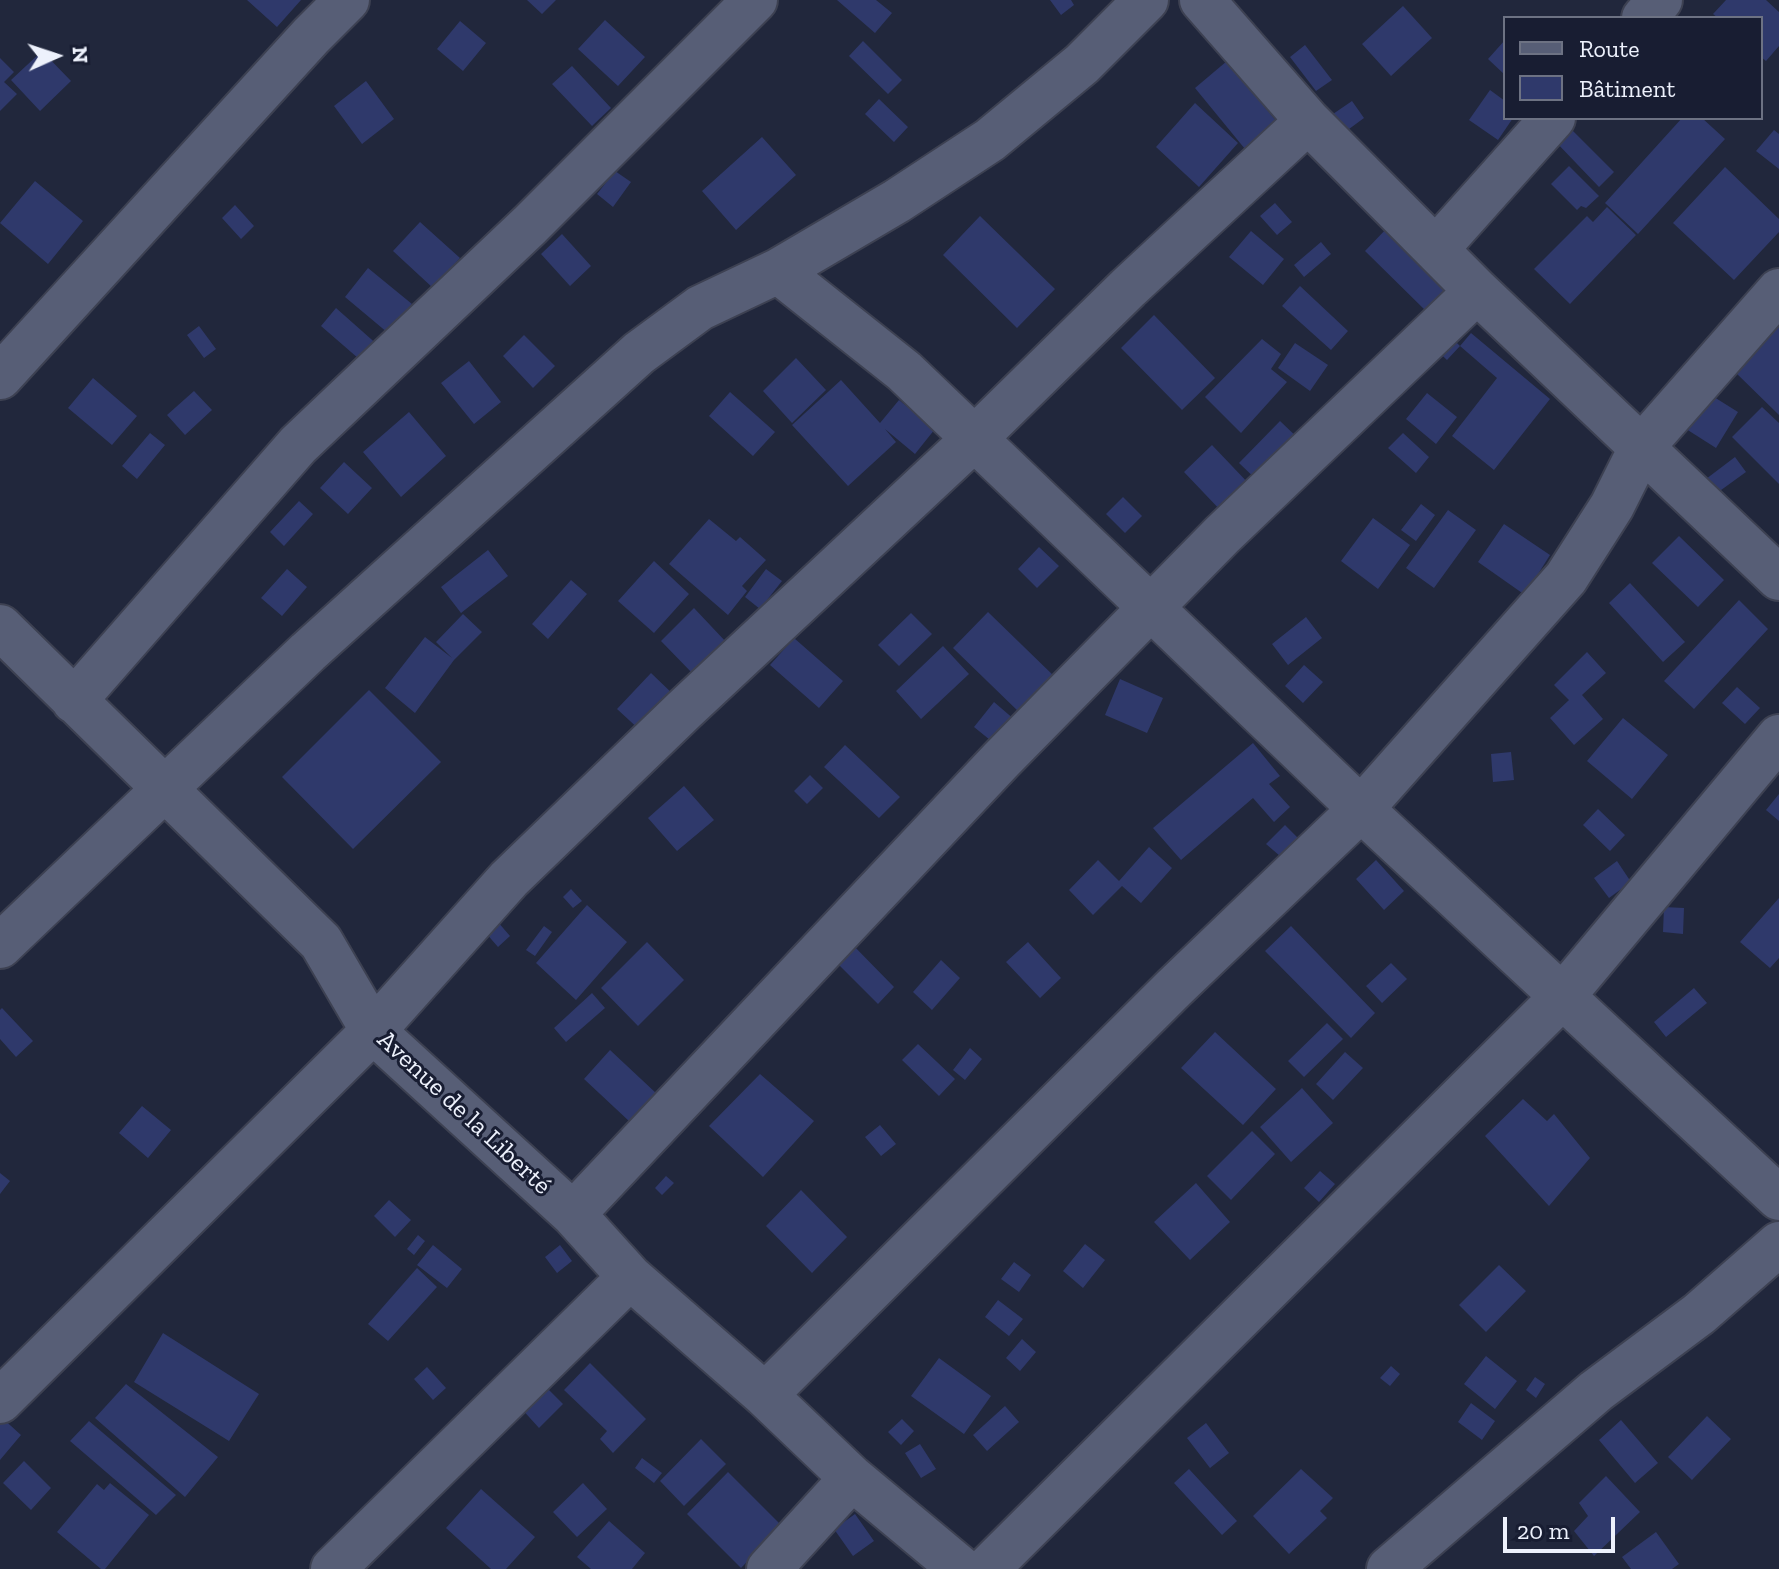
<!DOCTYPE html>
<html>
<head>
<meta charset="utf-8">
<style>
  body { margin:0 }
  #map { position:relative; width:1779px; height:1569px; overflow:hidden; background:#21273c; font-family:"Zilla Slab",serif }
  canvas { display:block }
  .legend { position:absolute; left:1503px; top:16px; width:260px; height:104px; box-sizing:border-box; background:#181d32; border:2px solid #6d7283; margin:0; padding:10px 14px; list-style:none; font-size:24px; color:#edf1fc }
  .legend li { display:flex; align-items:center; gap:16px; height:40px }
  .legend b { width:40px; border:2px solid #6d7283 }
  .north { position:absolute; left:16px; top:16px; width:80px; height:80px; -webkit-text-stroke:6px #181d32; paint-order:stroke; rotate:87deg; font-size:22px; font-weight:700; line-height:32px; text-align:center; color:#edf1fc }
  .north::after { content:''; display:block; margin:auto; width:28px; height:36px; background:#edf1fc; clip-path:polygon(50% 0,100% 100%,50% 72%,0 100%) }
  .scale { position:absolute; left:1503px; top:1517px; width:112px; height:36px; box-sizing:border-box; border:4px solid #edf1fc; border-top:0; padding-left:10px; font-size:24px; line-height:28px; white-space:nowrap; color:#edf1fc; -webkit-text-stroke:6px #181d32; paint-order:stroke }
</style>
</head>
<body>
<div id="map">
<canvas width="1779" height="1569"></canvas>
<ul class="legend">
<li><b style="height:10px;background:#575e76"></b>Route</li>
<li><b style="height:22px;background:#2f396b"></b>Bâtiment</li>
</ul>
<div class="north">N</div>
<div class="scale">20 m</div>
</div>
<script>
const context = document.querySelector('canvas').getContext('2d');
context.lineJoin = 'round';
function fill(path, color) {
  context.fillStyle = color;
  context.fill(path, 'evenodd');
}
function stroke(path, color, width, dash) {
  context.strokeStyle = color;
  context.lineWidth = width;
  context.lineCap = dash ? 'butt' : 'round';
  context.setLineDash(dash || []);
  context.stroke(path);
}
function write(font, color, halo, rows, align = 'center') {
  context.font = font + ' "Zilla Slab",serif';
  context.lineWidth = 6;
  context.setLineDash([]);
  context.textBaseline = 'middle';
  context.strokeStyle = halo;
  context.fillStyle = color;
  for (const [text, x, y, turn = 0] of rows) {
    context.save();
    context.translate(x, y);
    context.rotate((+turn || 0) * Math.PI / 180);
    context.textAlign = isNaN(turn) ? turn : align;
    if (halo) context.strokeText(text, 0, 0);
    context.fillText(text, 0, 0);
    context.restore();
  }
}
const building = new Path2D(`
  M247,0h54l-24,27z
  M527,0h29l-14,14z
  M837,0h39l16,13 -17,20z
  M1050,0h21l3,5 -13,10z
  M1726,0h40l13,12v34l-13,15 -5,-4v-39h-43l-5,-4z
  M1403,6l29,32 -41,38 -29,-32z
  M605,20l40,37 -27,29 -40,-37z
  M460,21l26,22 -23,28 -26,-22z
  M1505,40v35l-17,-16z
  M863,41l39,39 -14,14 -39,-38z
  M1305,45l27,35 -16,11 -26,-34z
  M42,51l29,30 -31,30 -29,-31z
  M0,58l14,14 -10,10 13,12 -17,17z
  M1227,61l59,72 -32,27 -59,-72z
  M572,66l39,42 -19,18 -40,-42z
  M366,81l28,38 -32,25 -28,-38z
  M1490,90l15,11v17h8l-15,22 -29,-20z
  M879,99l29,28 -14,15 -29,-28z
  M1352,101l12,17 -19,14 -12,-18z
  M1195,103l43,40 -39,44 -43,-40z
  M1682,118h20l23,21 -87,95 -33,-31z
  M1568,126l46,46 -15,15 -45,-47z
  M1774,130l5,4v35l-23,-18z
  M762,137l34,38 -60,55 -34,-39z
  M1569,166l30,30 -13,12 -5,-2 -4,4 -26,-26z
  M1725,167l54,52v13l-45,48 -61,-57z
  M615,171l16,11 -18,25 -16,-13z
  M35,181l48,40 -35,43 -48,-41z
  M1275,203l17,19 -15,13 -17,-19z
  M235,205l19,21 -13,13 -19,-21z
  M1607,207l29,28 -66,69 -36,-35 53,-53 6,6z
  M980,216l75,73 -38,39 -74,-73z
  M420,222l40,36 -27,30 -40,-37z
  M1388,227l63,62 -23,24 -63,-62z
  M1251,231l33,28 -21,26 -34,-28z
  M562,234l29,32 -21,20 -29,-32z
  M1321,242l10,12 -27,23 -10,-12z
  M368,268l44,36 -24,29 -43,-36z
  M1300,286l48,45 -17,19 -49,-44z
  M336,308l44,39 -14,18 -45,-39z
  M1154,315l61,63 -33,32 -61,-62z
  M1779,323v92l-46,-45z
  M199,326l17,23 -12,9 -17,-23z
  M1446,332l14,14 11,-13 79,66 -56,71 -42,-34 45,-58 -37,-32 -13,14 -15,-14z
  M524,335l31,31 -22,22 -30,-32z
  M1262,339l19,15 -10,15 16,13 -46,51 -36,-36z
  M1295,343l33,22 -18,26 -32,-23z
  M796,358l30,32 -34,33 -29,-32z
  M469,361l32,41 -27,22 -33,-41z
  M93,378l44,38 -25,29 -44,-37z
  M841,380l39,43 19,-23 36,29 -20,25 -30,-25 11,13 -48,44 -56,-61z
  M194,391l18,19 -27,25 -18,-20z
  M730,392l45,40 -22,24 -44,-40z
  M1706,392l32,20 -22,36 -33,-21z
  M1427,393l30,24 -21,27 -30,-25z
  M1762,407l17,16v61l-47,-47z
  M409,412l37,44 -45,41 -38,-45z
  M1280,421l21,20 -41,42 -21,-20z
  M150,433l15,12 -28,34 -15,-13z
  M1403,433l26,24 -13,16 -28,-25z
  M1212,445l39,41 -28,27 -39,-41z
  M1735,457l11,15 -29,21 -11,-14z
  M344,462l28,26 -24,26 -28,-26z
  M1123,497l19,19 -17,17 -19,-19z
  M299,501l14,13 -29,32 -14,-14z
  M1421,504l14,11 -19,26 -15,-11z
  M1448,510l28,20 -42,58 -28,-20z
  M1373,518l37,27 -32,44 -37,-28z
  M709,519l27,22 4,-4 26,23 -24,26 5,5 -19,24 -59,-51z
  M1504,524l46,31 -25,40 -47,-33z
  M1679,536l45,44 -26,27 -46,-44z
  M1039,547l20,19 -22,22 -19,-19z
  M488,550l20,26 -47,37 -20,-26z
  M654,561l35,33 -35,39 -36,-32z
  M287,569l20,18 -25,29 -21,-18z
  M766,569l16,12 -22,28 -15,-12z
  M571,580l16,14 -39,45 -16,-15z
  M1630,583l55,59 -22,20 -54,-59z
  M1739,600l29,29 -74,80 -30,-28z
  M694,608l33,35 -33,32 -33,-34z
  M988,612l68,66 -35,36 -68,-66z
  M911,613l21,21 -33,32 -21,-21z
  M463,614l19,18 -28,28 -39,53 -30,-25 40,-51 27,21 -16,-16z
  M1306,617l16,21 -34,27 -16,-21z
  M794,638l49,43 -24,27 -49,-43z
  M943,646l26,28 -48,45 -25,-28z
  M1587,652l19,21 -24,22 21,24 -29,26 -24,-27 19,-18 -15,-15z
  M1304,665l19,17 -20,21 -18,-17z
  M651,673l24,23 -33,36 -25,-23z
  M1120,679l43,19 -16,35 -42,-18z
  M1737,687l23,21 -15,16 -23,-21z
  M369,690l72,72 -88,87 -71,-72z
  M994,702l21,18 -20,24 -21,-17z
  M1623,718l45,37 -36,44 -45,-38z
  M1253,743l27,33 -11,8 21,23 -16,15 -21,-24 -72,62 -28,-32z
  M845,745l55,52 -21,21 -55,-51z
  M1511,752l3,28 -21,2 -2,-28z
  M810,775l13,13 -16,16 -13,-13z
  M684,786l30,34 -37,31 -29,-33z
  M1779,794v27l-13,-11z
  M1598,809l27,26 -15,16 -27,-26z
  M1285,825l13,13 -18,18 -14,-12z
  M1149,847l23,21 -31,35 -19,-17 -29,29 -24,-25 29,-30 21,21z
  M1376,860l28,31 -20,19 -28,-31z
  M1617,861l14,21 -22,16 -15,-20z
  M571,889l11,12 -9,7 -10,-11z
  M1779,898v60l-9,10 -30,-26z
  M587,905l40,37 -51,58 -40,-37z
  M1664,907l20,1 -1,26 -20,-2z
  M497,921l13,15 -12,11 -13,-15z
  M544,926l8,6 -17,24 -9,-6z
  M1291,926l84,87 -24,25 -86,-87z
  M848,940l46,47 -16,17 -47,-47z
  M647,942l37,38 -46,46 -37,-38z
  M1028,942l33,36 -21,20 -34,-36z
  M941,960l19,18 -28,32 -19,-18z
  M1391,963l16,16 -25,24 -16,-17z
  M1694,988l13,15 -41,34 -12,-15z
  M592,993l13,15 -39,34 -12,-14z
  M2,1008l31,33 -17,16 -16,-18v-29z
  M1327,1023l16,16 -39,38 -16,-16z
  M1215,1032l61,57 -33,36 -62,-57z
  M918,1044l37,35 -16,17 -37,-36z
  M970,1048l12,11 -17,21 -12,-10z
  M610,1050l47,44 -27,28 -46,-43z
  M1345,1052l18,16 -30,32 -17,-16z
  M760,1074l54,47 -51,56 -54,-51z
  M1302,1088l31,35 -42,39 -31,-35z
  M1523,1099l24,22 7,-7 36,44 -41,48 -64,-70z
  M142,1106l29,24 -23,28 -29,-25z
  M880,1125l16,19 -15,12 -16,-19z
  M1252,1131l23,23 -44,46 -24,-24z
  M1320,1171l15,13 -16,18 -15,-14z
  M0,1173l10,8 -10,13z
  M666,1176l8,7 -12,12 -7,-7z
  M1196,1183l34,39 -40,38 -36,-38z
  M801,1190l46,47 -35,36 -46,-47z
  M389,1200l22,20 -16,17 -21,-21z
  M418,1235l7,6 -11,14 -7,-6z
  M1085,1244l20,16 -22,28 -20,-17z
  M433,1245l29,24 -15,19 -30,-23z
  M560,1245l12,16 -15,12 -12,-16z
  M1014,1262l17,13 -12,17 -18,-13z
  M1499,1265l27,26 -40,41 -27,-27z
  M417,1268l20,19 -49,54 -20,-17z
  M998,1300l25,19 -14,17 -24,-19z
  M163,1333l96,61 -30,47 -95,-59z
  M1022,1339l14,13 -16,19 -14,-13z
  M1486,1356l31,25 -22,28 -31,-25z
  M939,1358l52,38 -27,38 -53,-38z
  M590,1363l56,56 -33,34 -13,-14 7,-8 -43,-41z
  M1391,1366l9,8 -10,12 -10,-8z
  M427,1367l19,21 -13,12 -19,-21z
  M1535,1377l10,7 -9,14 -10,-8z
  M126,1384l92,73 -33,40 -90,-79z
  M543,1384l20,20 -24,24 -19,-21z
  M1471,1403l24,18 -13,19 -24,-18z
  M1005,1406l14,16 -32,29 -14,-16z
  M0,1416l21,19 -21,25z
  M1707,1416l24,23 -39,41 -24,-23z
  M902,1419l12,12 -13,14 -13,-13z
  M1621,1420l37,43 -23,20 -36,-43z
  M89,1421l87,74 -20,20 -86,-74z
  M1206,1423l23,30 -19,15 -23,-30z
  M701,1439l25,25 -42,42 -24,-25z
  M920,1444l16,25 -15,9 -16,-25z
  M642,1458l20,15 -8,10 -19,-15z
  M24,1461l27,27 -20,22 -28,-27z
  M1189,1469l48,52 -15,14 -48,-52z
  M1301,1469l32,29 -13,13 7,7 -38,36 -36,-38z
  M728,1472l54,54 -41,42 -54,-54z
  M1606,1476l34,36 -46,44 -20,-25 14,-15 -9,-13z
  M110,1483l39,32 -44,54h-4l-44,-37 40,-48 7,6z
  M583,1483l24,26 -30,28 -24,-25z
  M481,1489l54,48 -29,32h-15l-45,-41z
  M855,1514l19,27 -21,15 -19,-27z
  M609,1521l36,32 -13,16h-41l-14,-12z
  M1656,1532l23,32 -7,5h-41l-9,-12z`);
const minor = new Path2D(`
  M1202,0l106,121 169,170 302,287
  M1644,18l16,-18
  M1437,248l116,-130
  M778,271l126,100 457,438 418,389
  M0,377l311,-341 36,-36
  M0,627l321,315 52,89 200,183 57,63 135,118 87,83 109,91
  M74,701l224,-256 232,-220 225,-225
  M0,946l308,-294 331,-299 61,-45 78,-37 119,-70 93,-61 92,-76 64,-64
  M573,1214l428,-454 221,-225 255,-244
  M765,1395l409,-407 187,-179 205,-231 46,-72 29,-58 138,-157
  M0,1401l373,-370 136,-152 175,-169 290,-271 154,-151 180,-167
  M333,1569l297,-292
  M769,1569l83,-91
  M987,1569l575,-572 217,-260
  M1389,1569l207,-178 103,-77 80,-70`);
const streetNames = [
  ["Avenue de la Liberté",464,1113,43]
];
fill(building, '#2f396b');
stroke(minor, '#3d4152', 48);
stroke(minor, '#575e76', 44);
write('26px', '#edf1fc', '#181d32', streetNames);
</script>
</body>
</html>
